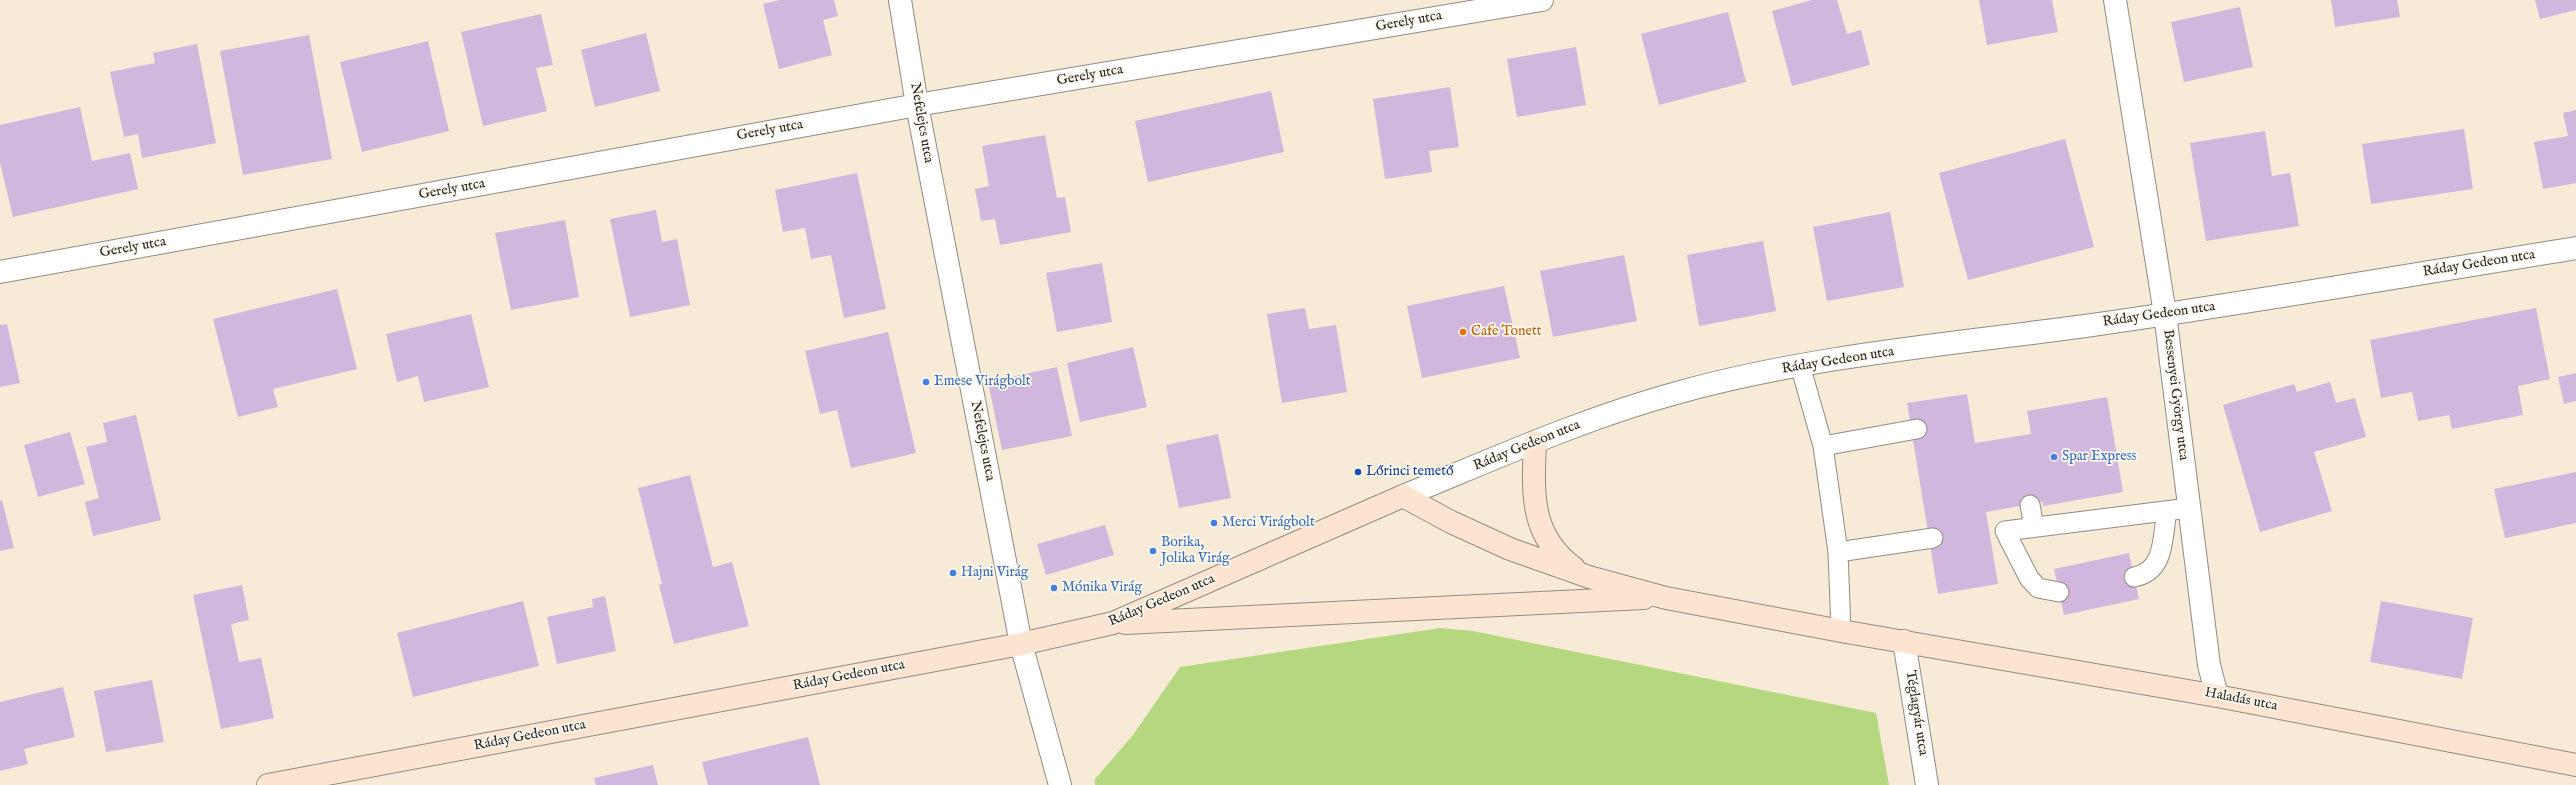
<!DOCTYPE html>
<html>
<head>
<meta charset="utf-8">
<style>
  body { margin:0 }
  canvas { display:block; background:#f7ebd8 }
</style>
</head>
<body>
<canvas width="2576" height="785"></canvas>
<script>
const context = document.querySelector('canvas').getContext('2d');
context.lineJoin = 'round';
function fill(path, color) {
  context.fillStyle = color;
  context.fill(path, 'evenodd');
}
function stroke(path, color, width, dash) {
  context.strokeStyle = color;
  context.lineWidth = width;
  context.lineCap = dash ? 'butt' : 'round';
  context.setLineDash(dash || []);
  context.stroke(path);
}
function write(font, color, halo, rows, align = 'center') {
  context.font = font + ' "IM FELL English",serif';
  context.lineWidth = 3.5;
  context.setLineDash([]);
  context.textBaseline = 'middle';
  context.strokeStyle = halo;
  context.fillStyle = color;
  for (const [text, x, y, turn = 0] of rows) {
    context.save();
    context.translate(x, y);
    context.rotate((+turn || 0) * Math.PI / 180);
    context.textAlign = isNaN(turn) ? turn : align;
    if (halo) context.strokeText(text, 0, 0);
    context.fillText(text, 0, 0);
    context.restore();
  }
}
const green = new Path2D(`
  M1440,628l33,3 403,82 13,72h-794v-6l38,-44 47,-68z`);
const building = new Path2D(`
  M780,0h54l4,16 -15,4 9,35 -53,14 -16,-65z
  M1812,0h25l10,34 14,-4 9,35 -78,21 -20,-75z
  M1979,0h73l6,32 -71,13z
  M2331,0h66l3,17 -65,10z
  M2535,0h41v10l-36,9z
  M2240,7l13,60 -69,15 -13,-60z
  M1728,12l18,70 -87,23 -18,-71z
  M541,14l12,51 -17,3 11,43 -64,15 -22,-94z
  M646,33l14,58 -65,16 -14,-57z
  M309,35l23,124 -89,16 -23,-124z
  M428,41l21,90 -87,21 -22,-90z
  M197,44l19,99 -74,15 -4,-24 -14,3 -14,-65 45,-9 -2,-10z
  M1576,47l10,58 -69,12 -10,-58z
  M1450,87l9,60 -30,4 3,21 -47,7 -12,-80z
  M1271,91l13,61 -136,30 -13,-61z
  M80,107l12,54 38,-8 8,36 -125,28 -13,-54v-38z
  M2576,110v73l-33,6 -9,-47 34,-6 -5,-23z
  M2464,129l9,60 -102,15 -9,-60z
  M2265,131l7,45 18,-3 9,53 -93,15 -16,-98z
  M1045,135l12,63 8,-1 6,35 -71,13 -5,-26 -14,2 -6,-32 14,-3 -7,-40z
  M2065,139l29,108 -126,33 -29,-107z
  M857,173l29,136 -42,9 -13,-63 -20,4 -6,-31 -22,4 -8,-42z
  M656,210l6,32 15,-3 13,66 -60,12 -20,-98z
  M1890,212l14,75 -77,14 -14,-74z
  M565,220l14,77 -68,13 -16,-77z
  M1763,241l13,70 -77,15 -12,-71z
  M1624,255l13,66 -84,16 -13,-66z
  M1102,263l10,59 -55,10 -11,-59z
  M1504,286l16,72 -98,20 -15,-72z
  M337,289l20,80 -84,20 5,18 -40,10 -25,-98z
  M1305,308l4,21 27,-4 11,67 -65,11 -15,-89z
  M2536,308l14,71 -32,7 5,29 -71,14 -3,-14 -31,6 -6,-29 -31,6 -11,-58z
  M471,314l18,73 -65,15 -6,-26 -21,6 -11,-48z
  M7,324l13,59 -20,4v-62z
  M888,332l28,121 -65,15 -14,-58 -17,4 -15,-63z
  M1133,347l14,60 -67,15 -13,-59z
  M1057,367l15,69 -70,14 -14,-68z
  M2576,373v28l-12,3 -6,-27z
  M2330,382l6,21 19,-5 11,39 -52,15 18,59 -72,21 -37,-127 71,-21 3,8z
  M1967,394l8,49 56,-9 -4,-23 80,-14 16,95 -80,14v-4l-57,10 12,72 -60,10 -31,-191z
  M136,415l25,105 -68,16 -8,-34 14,-4 -13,-51 21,-5 -4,-19z
  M70,432l15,52 -47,13 -14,-52z
  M1218,434l13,64 -52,10 -13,-63z
  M2576,472v51l-71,15 -11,-49z
  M690,475l23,92 19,-5 17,64 -75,18 -15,-59 3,-1 -24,-96z
  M2,500l12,48 -14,3v-50z
  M1105,525l9,30 -68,20 -9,-31z
  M2129,553l10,46 -75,16 -10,-46z
  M242,585l7,35 -18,4 8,38 22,-4 13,60 -53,11 -28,-134z
  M605,596l11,55 -59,13 -10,-47 46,-10 -1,-8z
  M523,601l16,65 -126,31 -16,-64z
  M2381,601l92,17 -11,61 -92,-17z
  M152,680l12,62 -58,10 -12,-61z
  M63,687l12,50 -51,12 4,15 -28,7v-69z
  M808,737l12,48h-112l-6,-23z
  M653,765l5,20h-62l-2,-7z`);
const service = new Path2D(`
  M1800,365l23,81 15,106 3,79
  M1823,446l94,-17
  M2030,505l4,22
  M1838,552l95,-14
  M2134,577c32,-6 28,-40 33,-66
  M2059,592l-21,-4 -9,-10 -24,-47 184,-23`);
const minor = new Path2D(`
  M900,0l17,105 104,539 39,141
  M2115,0l50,314 44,351 8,31
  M0,272l917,-167 625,-105
  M1904,641l23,144`);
const tertiary = new Path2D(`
  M1403,496c91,-37 181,-78 277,-104 134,-37 275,-48 412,-67 162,-23 323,-51 484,-77`);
const secondary = new Path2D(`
  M1535,442c-2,50 -6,93 39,126
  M1125,623l519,-25
  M268,785l753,-141 92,-21 290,-127 48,26 59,27 79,28 77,21 175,33 376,65 359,69`);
const markers = [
  [1463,332,4,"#e8710a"],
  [926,382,4,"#3f7fe0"],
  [2054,457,4,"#3f7fe0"],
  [1358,472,4,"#1a4fb4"],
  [1214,523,4,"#3f7fe0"],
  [1153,551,4,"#3f7fe0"],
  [953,573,4,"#3f7fe0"],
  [1054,588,4,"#3f7fe0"]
];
const streetNames = [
  ["Gerely utca",1409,22,-10],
  ["Gerely utca",1090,76,-10],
  ["Nefelejcs utca",921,123,80],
  ["Gerely utca",770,131,-10],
  ["Gerely utca",452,190,-10],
  ["Gerely utca",133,248,-10],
  ["Ráday Gedeon utca",2479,264,-9],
  ["Ráday Gedeon utca",2159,315,-8],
  ["Ráday Gedeon utca",1838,361,-9],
  ["Bessenyei György utca",2175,395,83],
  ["Nefelejcs utca",982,441,79],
  ["Ráday Gedeon utca",1527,446,-22],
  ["Ráday Gedeon utca",1162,601,-23],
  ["Ráday Gedeon utca",849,676,-11],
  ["Haladás utca",2241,700,11],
  ["Téglagyár utca",1916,713,81],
  ["Ráday Gedeon utca",530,736,-11]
];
const foodNames = [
  ["Cafe Tonett",1471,332]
];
const shopNames = [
  ["Emese Virágbolt",934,382],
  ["Spar Express",2062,457],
  ["Merci Virágbolt",1222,523],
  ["Borika,",1161,543],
  ["Jolika Virág",1161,559],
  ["Hajni Virág",961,573],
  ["Mónika Virág",1062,588]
];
const transitNames = [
  ["Lőrinci temető",1366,472]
];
fill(green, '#b4d780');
fill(building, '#d1b6dd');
stroke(service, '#918b82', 21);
stroke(minor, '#918b82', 24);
stroke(tertiary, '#918b82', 24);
stroke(secondary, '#918b82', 24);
stroke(service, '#fff', 19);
stroke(minor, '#fff', 22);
stroke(tertiary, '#fff', 22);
stroke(secondary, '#fde4d1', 22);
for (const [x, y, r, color] of markers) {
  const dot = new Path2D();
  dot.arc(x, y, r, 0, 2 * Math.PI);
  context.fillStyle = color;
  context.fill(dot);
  stroke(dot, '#fbf7ec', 1.5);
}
write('14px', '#2b2b2b', '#fbf7ec', streetNames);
write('14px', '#c56008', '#fbf7ec', foodNames, 'left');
write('14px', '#366cbe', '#fbf7ec', shopNames, 'left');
write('14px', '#164399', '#fbf7ec', transitNames, 'left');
</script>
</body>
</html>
